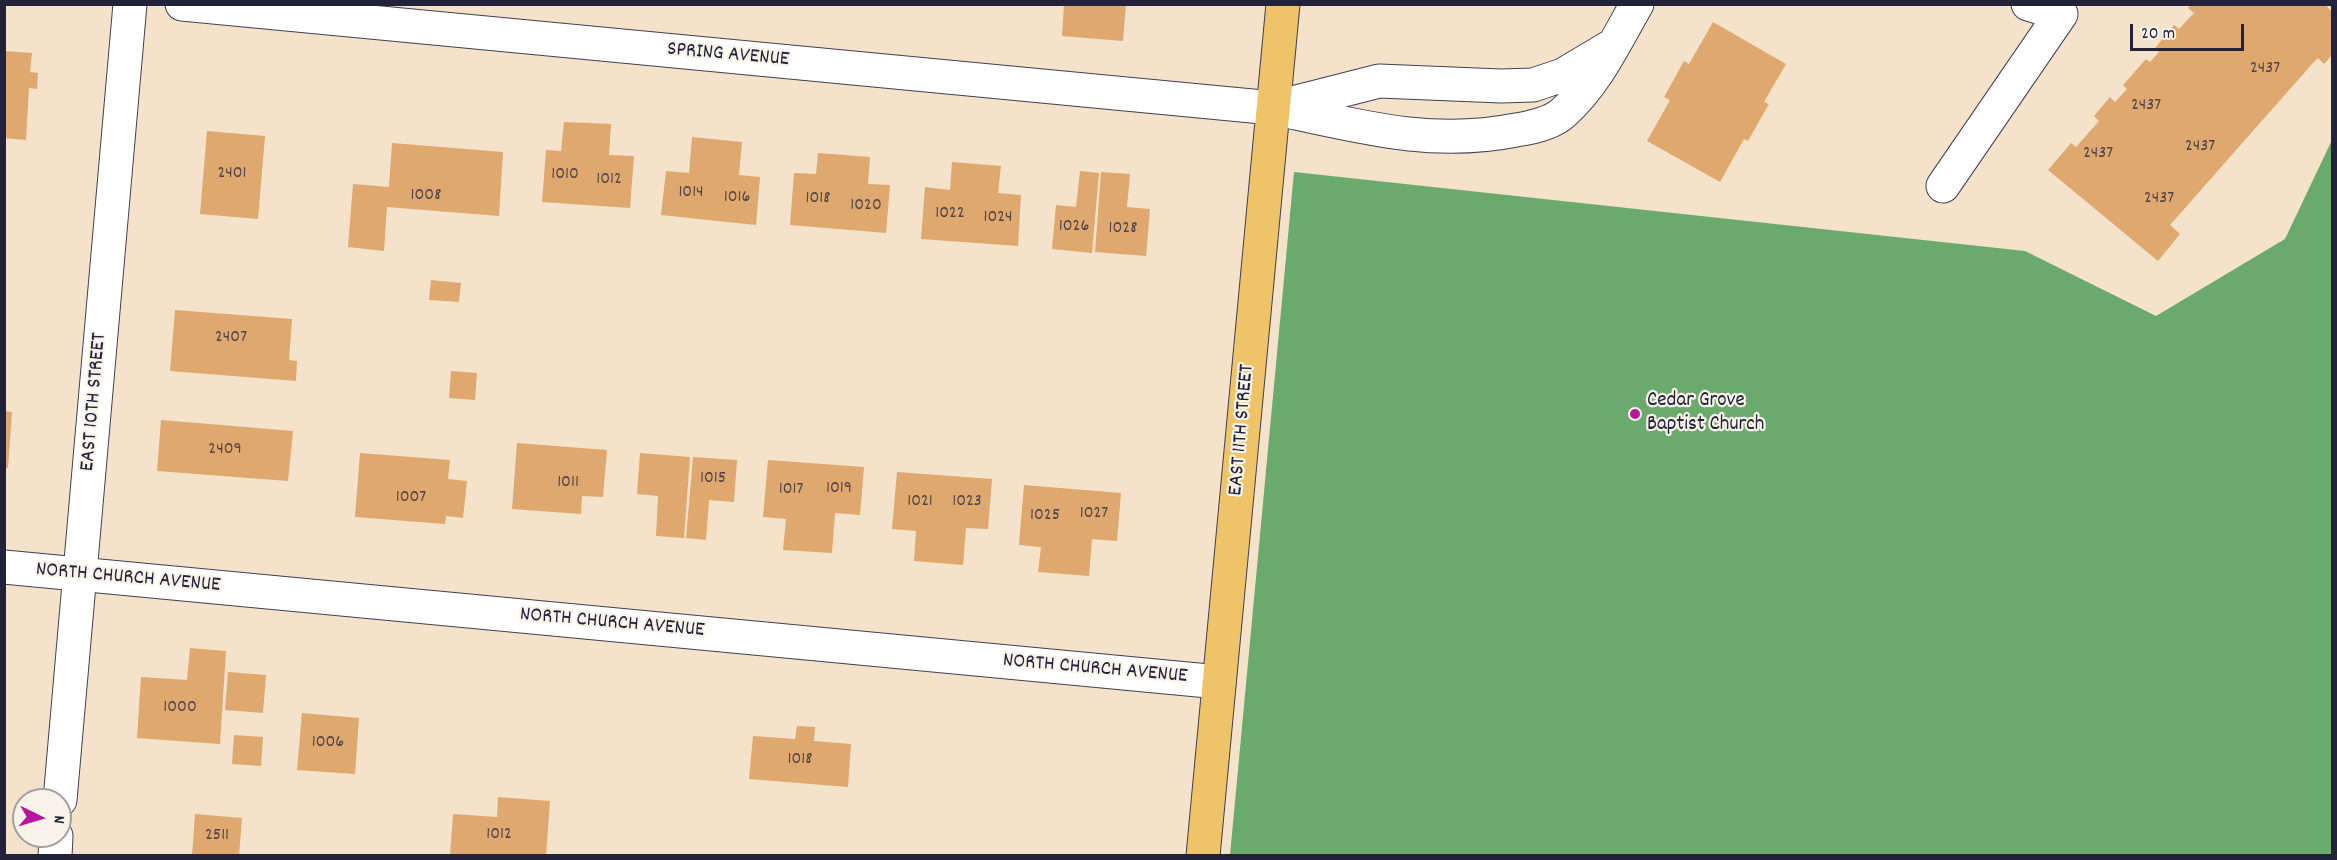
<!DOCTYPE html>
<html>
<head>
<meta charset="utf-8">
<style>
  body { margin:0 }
  #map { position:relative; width:2337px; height:860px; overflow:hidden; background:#f5e2cb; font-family:Dekko,sans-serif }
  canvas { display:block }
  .frame { position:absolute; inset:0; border:6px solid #22223b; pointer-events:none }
  .north { position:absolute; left:12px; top:788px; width:60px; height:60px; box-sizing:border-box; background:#f7f3e8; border:2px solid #a29fa3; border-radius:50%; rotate:95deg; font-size:16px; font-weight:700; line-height:24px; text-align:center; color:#22223b }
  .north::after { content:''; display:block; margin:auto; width:21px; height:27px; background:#b5179e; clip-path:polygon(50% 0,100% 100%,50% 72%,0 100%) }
  .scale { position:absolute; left:2130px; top:24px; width:114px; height:27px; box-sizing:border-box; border:3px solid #22223b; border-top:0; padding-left:8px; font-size:18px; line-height:21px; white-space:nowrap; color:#22223b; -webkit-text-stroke:4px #f7f3e8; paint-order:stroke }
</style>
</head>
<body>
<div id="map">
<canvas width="2337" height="860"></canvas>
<div class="frame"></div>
<div class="north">N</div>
<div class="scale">20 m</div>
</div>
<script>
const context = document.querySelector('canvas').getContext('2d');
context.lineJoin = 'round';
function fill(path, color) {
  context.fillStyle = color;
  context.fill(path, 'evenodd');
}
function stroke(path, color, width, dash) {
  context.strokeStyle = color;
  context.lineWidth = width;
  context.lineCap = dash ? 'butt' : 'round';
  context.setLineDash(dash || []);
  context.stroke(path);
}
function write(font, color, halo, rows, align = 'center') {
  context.font = font + ' Dekko,sans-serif';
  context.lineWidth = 4.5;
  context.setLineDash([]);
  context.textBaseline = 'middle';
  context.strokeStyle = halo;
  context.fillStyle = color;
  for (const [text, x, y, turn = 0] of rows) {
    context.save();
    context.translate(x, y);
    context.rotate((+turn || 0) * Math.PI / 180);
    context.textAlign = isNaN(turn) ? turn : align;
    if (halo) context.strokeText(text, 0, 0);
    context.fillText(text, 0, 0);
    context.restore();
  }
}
const forest = new Path2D(`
  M2332,140v715h-1102l64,-683 731,79 131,65 129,-77z`);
const building = new Path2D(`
  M1064,4h62l-3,37 -61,-5z
  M2191,4h134l7,8v43l-8,9 -6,-6 -6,6 -142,161 10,9 -22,27 -110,-91 23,-27 5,4 23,-26 -5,-5 16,-19 5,5 12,-13 -4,-4 23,-26 4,3 9,-10 -4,-4 19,-23 5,4 15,-16 -6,-5z
  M1713,22l73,42 -22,38 5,2 -21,37 -4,-2 -24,43 -73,-41 23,-41 -6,-3 20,-36 5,3z
  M4,51l28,2 -2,19 8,1 -1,16 -8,-1 -3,52 -22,-2z
  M564,122l47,2 -2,31 25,1 -4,52 -88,-6 4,-52 15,1z
  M207,131l58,5 -7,83 -58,-5z
  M692,137l50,5 -3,33 21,2 -4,48 -95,-10 5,-44 23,2z
  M392,143l111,9 -4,64 -112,-9 -3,44 -36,-4 5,-63 36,3z
  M818,153l52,4 -2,27 22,1 -4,48 -96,-8 4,-52 22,1z
  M952,162l49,4 -3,27 23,2 -3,51 -97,-7 4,-52 25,3z
  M1080,171l19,2 -7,80 -40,-4 4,-44 20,2z
  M1101,172l29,2 -3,33 23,2 -4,47 -51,-4z
  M431,280l30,3 -2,19 -30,-2z
  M175,310l117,9 -3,41 8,1 -1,20 -126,-10z
  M451,371l26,2 -2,27 -26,-2z
  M4,411l8,1 -4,56h-4z
  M161,420l132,11 -5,50 -131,-10z
  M517,443l90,7 -4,47 -21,-1 -1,18 -69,-5z
  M360,453l90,7 -2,19 19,2 -4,37 -17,-2 -1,8 -90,-7z
  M640,453l50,4 -6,81 -28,-2 2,-40 -21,-2z
  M693,457l44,3 -3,42 -25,-2 -3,40 -20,-2z
  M768,460l96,7 -4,48 -25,-2 -3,40 -49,-3 3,-31 -23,-2z
  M897,472l95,7 -4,50 -22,-1 -3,37 -49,-4 2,-30 -24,-2z
  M1024,485l97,8 -4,48 -25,-2 -3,37 -51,-4 3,-25 -22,-2z
  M190,648l36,3 -6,93 -83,-6 4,-61 46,3z
  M228,672l38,3 -3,38 -38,-3z
  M302,713l57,5 -4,56 -58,-4z
  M797,726l18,1 -1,14 37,3 -3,43 -99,-8 4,-43 42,3z
  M234,735l29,2 -2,29 -29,-2z
  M498,797l52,4 -4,55h-96l3,-42 44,3z
  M195,814l47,4 -3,38h-47z`);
const minor = new Path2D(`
  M182,4l1091,104c84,18 158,39 243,22 14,-2 36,-7 47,-17 33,-29 52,-71 74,-109
  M1281,106l98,-25 122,5 32,-1 30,-10 47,-28
  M1943,186l118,-172 -33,-10
  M4,567l1215,115
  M60,800l70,-796
  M55,856l1,-20`);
const major = new Path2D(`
  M1203,856l80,-852`);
const markers = [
  [1635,414,6,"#b5179e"]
];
const numberNames = [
  ["2437",2265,70],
  ["2437",2146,107],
  ["2437",2200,148],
  ["2437",2098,155],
  ["2401",232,175],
  ["1010",565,176],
  ["1012",609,181],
  ["1014",691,194],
  ["1008",426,197],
  ["1016",737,199],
  ["1018",818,200],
  ["2437",2159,200],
  ["1020",866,207],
  ["1022",950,215],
  ["1024",998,219],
  ["1026",1074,228],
  ["1028",1123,230],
  ["2407",231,339],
  ["2409",225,451],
  ["1015",713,480],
  ["1011",568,484],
  ["1019",839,490],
  ["1017",791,491],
  ["1007",411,499],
  ["1021",920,503],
  ["1023",967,503],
  ["1027",1094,515],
  ["1025",1045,517],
  ["1000",180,709],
  ["1006",328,744],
  ["1018",800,761],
  ["1012",499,836],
  ["2511",217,837]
];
const streetNames = [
  ["SPRING AVENUE",728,56,5],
  ["EAST 10TH STREET",95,402,-85],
  ["EAST 11TH STREET",1243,430,-85],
  ["NORTH CHURCH AVENUE",128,579,5],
  ["NORTH CHURCH AVENUE",612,624,5],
  ["NORTH CHURCH AVENUE",1095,670,5]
];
const poiNames = [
  ["Cedar Grove",1647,402],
  ["Baptist Church",1647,426]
];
fill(forest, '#6aaa6c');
fill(building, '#dea86e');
stroke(minor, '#423f51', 35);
stroke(major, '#423f51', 35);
stroke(minor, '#fff', 33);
stroke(major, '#efc469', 33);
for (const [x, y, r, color] of markers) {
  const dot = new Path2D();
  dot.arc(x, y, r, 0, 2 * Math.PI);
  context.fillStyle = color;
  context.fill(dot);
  stroke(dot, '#f7f3e8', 2);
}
write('18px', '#514448', null, numberNames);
write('21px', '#22223b', '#f7f3e8', streetNames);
write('21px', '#22223b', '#f7f3e8', poiNames, 'left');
</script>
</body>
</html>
